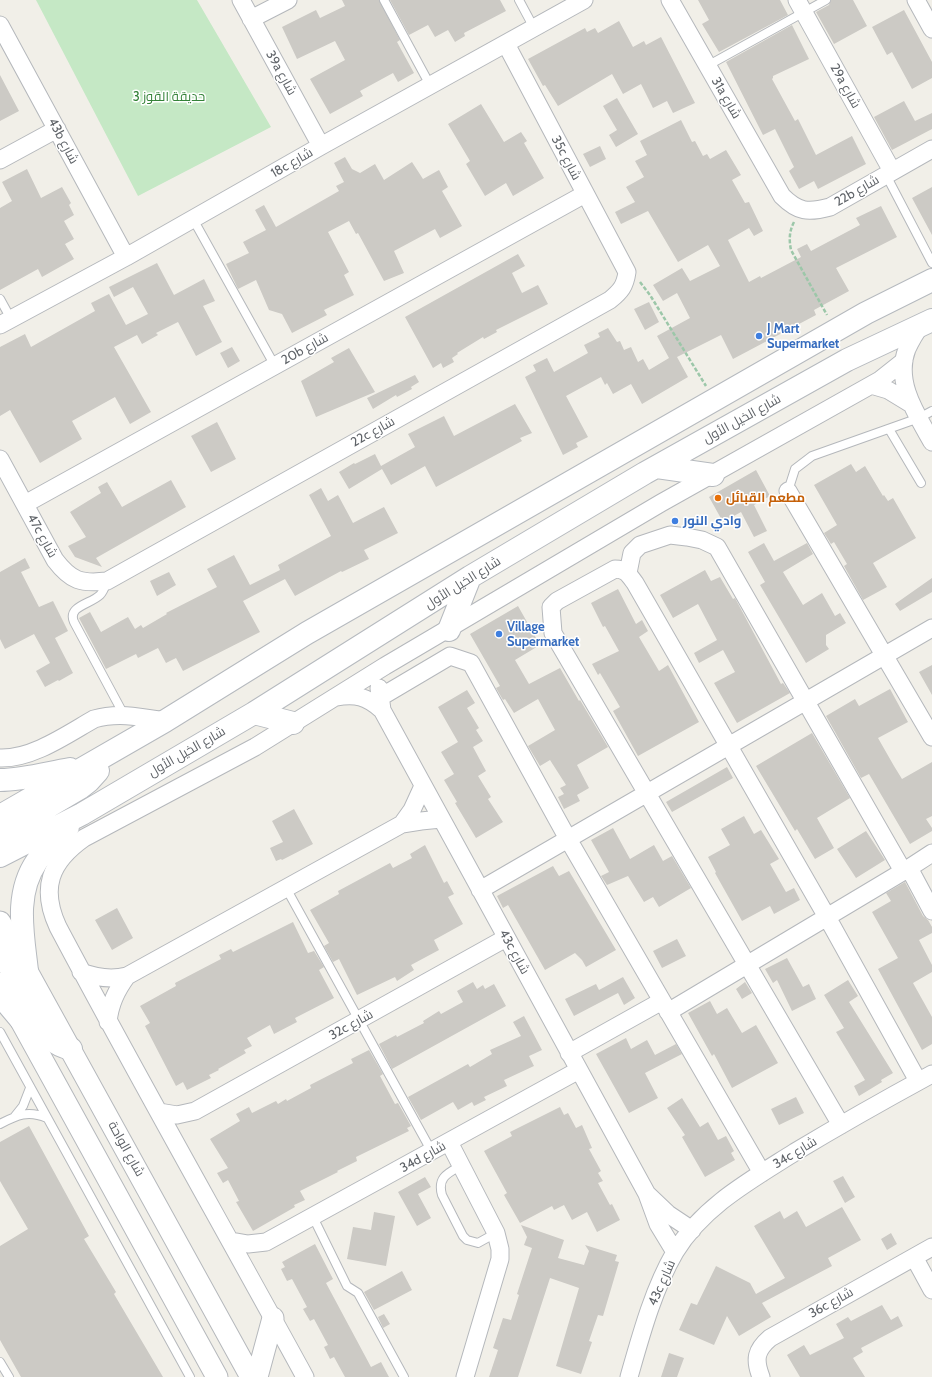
<!DOCTYPE html>
<html>
<head>
<meta charset="utf-8">
<style>
  body { margin:0 }
  canvas { display:block; background:#f1efe8 }
</style>
</head>
<body>
<canvas width="932" height="1377"></canvas>
<script>
const context = document.querySelector('canvas').getContext('2d');
context.lineJoin = 'round';
function fill(path, color) {
  context.fillStyle = color;
  context.fill(path, 'evenodd');
}
function stroke(path, color, width, dash) {
  context.strokeStyle = color;
  context.lineWidth = width;
  context.lineCap = dash ? 'butt' : 'round';
  context.setLineDash(dash || []);
  context.stroke(path);
}
function write(font, color, halo, rows, align = 'center') {
  context.font = font + ' Cabin,Cairo,sans-serif';
  context.lineWidth = 3;
  context.setLineDash([]);
  context.textBaseline = 'middle';
  context.strokeStyle = halo;
  context.fillStyle = color;
  for (const [text, x, y, turn = 0] of rows) {
    context.save();
    context.translate(x, y);
    context.rotate((+turn || 0) * Math.PI / 180);
    context.textAlign = isNaN(turn) ? turn : align;
    if (halo) context.strokeText(text, 0, 0);
    context.fillText(text, 0, 0);
    context.restore();
  }
}
const green = new Path2D(`
  M36,0h161l74,127 -133,69z`);
const building = new Path2D(`
  M342,0h37l21,40 -3,2 17,31 -16,9 -5,-9 -33,18 3,5 -33,18 -20,-35 35,-19 -10,-19 -38,18 -15,-32 34,-17 4,8 25,-12z
  M390,0h110l6,11 -42,22 1,3 -10,6 -7,-12 -13,7 -7,-12 -19,10z
  M698,0h82l8,15 -69,37 -17,-28 7,-4z
  M831,0h22l14,26 -33,18 -18,-32 13,-7z
  M904,10l28,52v16l-20,11 -20,-37 -5,3 -15,-28z
  M619,21l14,26 11,-6 2,4 15,-8 34,66 -22,10 -6,-12 -14,7 -12,-24 -18,10 -11,-20 -54,32 -13,-21 -2,1 -15,-27 57,-31 2,4 8,-4 3,5z
  M792,25l17,34 -36,17v2l-1,1 23,42 3,-2 18,36 36,-19 14,28 -48,25 -4,-8 -15,8 -10,-18 5,-4 -19,-38 -12,6 -37,-73z
  M0,75l19,36 -19,10z
  M617,98l21,36 -22,13 -7,-12 8,-5 -14,-24z
  M904,101l11,20 17,-8v16l-40,21 -18,-33z
  M481,104l23,38 17,-10 6,9 -3,2 20,35 -31,18 -7,-13 -21,13 -19,-32 4,-3 -22,-37z
  M681,120l11,22 3,-1 8,15 4,-2 3,5 16,-9 15,25 -9,5 13,23 4,-1 14,29 -9,5 -5,-8 -21,12 21,42 11,-6 1,2 40,-21 -4,-8 10,-5 4,7 49,-26 -4,-7 25,-12 16,31 -61,31 13,23 -35,19 2,5 -83,44 -12,-24 -44,22 11,20 -46,27 -11,-20 -18,10 -6,-11 -2,2 -4,-8 -35,19 22,41 -12,6 2,4 -15,8 -38,-78 11,-6 -3,-6 14,-7 7,14 34,-19 -4,-8 16,-8 -2,-4 10,-5 9,14 3,-1 4,9 7,-3 7,15 5,-3 6,11 20,-12 -12,-22 33,-18 -13,-25 -14,8 -10,-16 29,-17 8,13 30,-15 -12,-21 -30,17 -30,-51 -27,13 -6,-12 20,-10 -9,-15 18,-10 -9,-16 12,-6 -7,-14z
  M600,146l6,13 -16,8 -7,-13z
  M345,157l7,12 8,4 15,-9 9,16 28,-18 11,17 16,-9 9,17 -6,4 20,35 -22,12 -5,-9 -41,22 10,22 -20,8 -26,-48 -2,1 -7,-13 -21,11 21,40 -5,3 10,20 -30,15 3,5 -35,18 -10,-19 -13,-4 -13,-30 -18,9 -12,-25 23,-11 -6,-11 23,-12 -11,-20 9,-5 12,22 63,-36 -3,-5 8,-4 -10,-19z
  M27,169l14,29 21,-11 9,16 -2,2 5,10 -10,6 10,18 -9,5 9,15 -32,18 -4,-8 -38,21v-82l12,-7 -10,-19z
  M932,187v48l-20,-37z
  M518,254l7,12 -13,7 10,20 16,-8 10,19 -52,26 1,2 -13,7 -1,-2 -26,16 1,1 -6,4 2,4 -11,6 -2,-5 -8,5 -28,-51z
  M157,263l17,32 30,-16 11,22 -12,5 19,36 -26,14 -18,-34 -22,11 2,2 -16,9 -5,-9 -23,12 37,65 -21,12 -15,-27 -43,24 10,18 -42,24 -30,-53 -10,6v-69l25,-13 6,13 64,-36 -4,-8 18,-9 17,31 22,-11 -15,-27 -19,10 -5,-10z
  M649,302l10,20 -14,8 -11,-21z
  M232,347l8,14 -12,7 -8,-15z
  M349,348l26,44 -59,25 -15,-36 33,-19 -3,-4z
  M415,375l4,7 -8,5 1,2 -15,8 -1,-2 -23,14 -6,-11z
  M515,404l17,29 -12,5 2,3 -86,46 -11,-21 -34,19 -9,-16 -33,20 -10,-17 15,-9 1,1 20,-10 6,12 34,-19 -7,-13 36,-18 10,20z
  M217,422l19,37 -25,13 -20,-36z
  M851,464l5,8 9,-6 18,30 1,-1 4,6 5,-3 23,40 -43,25 14,24 -24,13 -19,-34 3,-2 -13,-22 -3,2 -7,-11 13,-8 -23,-40z
  M756,470l14,26 -16,9 13,26 -13,6 -13,-25 -18,10 -14,-25z
  M171,480l15,27 -90,51 6,9 -27,-10 -7,-11 18,-9 -16,-25 31,-19 -3,-6 9,-5 15,25z
  M321,488l7,13 10,-6 15,28 31,-16 14,26 -34,17 5,9 -27,13 -1,-1 -46,25 -10,-17 -42,22 17,31 -77,39 -7,-13 -10,5 -8,-15 -20,10 -2,-4 -30,15 -27,-51 11,-6 11,20 27,-15 7,12 6,-4 2,3 24,-14 -1,-1 51,-26 -10,-18 27,-14 16,30 30,-15 -2,-5 53,-29 -22,-41z
  M764,543l10,18 33,-18 6,11 -30,18 20,33 19,-12 13,23 5,-3 6,10 -20,12v10l3,4 -23,14 -46,-78 5,-3 -17,-30z
  M25,558l5,10 -9,4 18,35 14,-6 15,30 -13,7 18,35 -14,8 -1,-1 -13,7 -9,-16 14,-8 -16,-29 -29,15 -5,-10v-67z
  M705,570l6,11 9,-4 13,22 2,-1 46,86 2,-1 7,10 -53,30 -23,-40 21,-11 -12,-22 -24,13 -5,-10 23,-13 -19,-36 -25,14 -13,-23z
  M169,572l7,13 -19,11 -7,-15z
  M932,578v14l-32,19 -5,-7z
  M618,589l18,35 6,-4 6,11 -9,6 20,34 9,-6 31,57 -61,34 -25,-45 7,-4 -20,-34 -2,2 -6,-11 27,-13 -14,-25 -2,1 -12,-24z
  M518,606l22,39 -25,15 14,24 31,-16 19,33 1,-1 28,47 -31,18 12,23 -12,7 3,6 -16,8 -6,-12 6,-3 -4,-6 6,-3 -16,-25 -10,6 -12,-20 27,-16 -17,-31 -24,14 -9,-14 -2,1 -7,-12 4,-2 -30,-52z
  M932,665v30l-13,-23z
  M890,689l18,33 -30,16 16,28 8,13 30,-17v54l-6,3 6,9v3l-22,13 -41,-70 -8,4 -35,-62 29,-17 4,7z
  M467,690l8,13 -8,5 12,20 -3,2 7,11 -10,6 13,24 -8,5 13,21 -3,2 15,23 -27,16 -21,-35 2,-1 -13,-22 10,-6 -13,-22 17,-10 -20,-35z
  M812,733l38,65 -33,20 17,30 -19,11 -18,-30 -2,2 -39,-65z
  M727,767l6,11 -61,34 -6,-10z
  M294,809l19,35 -31,16 -1,-1 -5,2 -6,-13 13,-6 -11,-21z
  M744,816l10,18 7,-4 18,29 -9,5 16,28 8,-4 6,12 -26,14 -4,-8 -28,15 -27,-48 1,-1 -8,-15 22,-12 -9,-16z
  M613,828l17,31 24,-14 9,16 9,-5 19,32 -32,19 -6,-10 -9,5 -16,-26 -21,9 -6,-9 8,-4 -18,-32z
  M866,831l19,29 -29,18 -19,-29z
  M425,845l19,38 3,-2 7,13 -6,3 15,27 -29,16 5,10 -28,15 3,5 -17,11 -2,-4 -38,18 -18,-36 -6,3 -9,-16 5,-3 -19,-33 29,-16 -1,-3 52,-28 3,5 19,-10 -2,-4z
  M553,866l6,10 10,-5 47,79 -30,17 -4,-7 -7,-7 -30,17 -37,-65 -5,3 -6,-12z
  M905,882l18,34 5,4 4,7v6l-13,7 13,25v7l-19,11 19,34v27l-10,6 -44,-81 20,-11 -26,-46 19,-11 -5,-8z
  M117,908l16,30 -21,12 -17,-30z
  M293,922l15,31 6,-2 10,16 -5,3 15,28 -39,20 2,4 -23,12 -4,-9 -23,13 5,8 -8,4 2,3 -28,16 1,1 -10,5 2,3 -24,12 -4,-8 -7,4 -31,-60 5,-3 -10,-17 36,-20 -1,-3 46,-24 -2,-4 12,-6 2,3z
  M677,939l9,17 -24,12 -9,-17z
  M787,958l16,29 6,-3 7,15 -24,12 -15,-31 -4,3 -8,-14z
  M623,977l12,21 -11,7 -6,-12 -44,23 -9,-17 31,-15 3,6z
  M848,980l10,16 -9,6 44,71 -12,7 1,2 -23,14 -5,-10 11,-6 -29,-48 8,-4 -20,-33z
  M473,982l4,7 6,-4 2,4 9,-5 12,22 -114,63 -13,-25 17,-9 1,2 27,-14 -1,-2 16,-10 2,3 22,-12 -6,-11z
  M745,982l7,11 -10,6 -6,-10z
  M710,1001l7,13 10,-6 15,25 14,-8 22,38 -46,25 -18,-34 -2,2 -24,-43z
  M524,1016l18,34 -13,6 5,10 -30,14 3,6 -23,11 2,3 -12,6 -2,-4 -14,8 -5,-8 -32,18 -13,-23 60,-33 2,3 22,-13 -2,-4 31,-14 -8,-14z
  M626,1038l5,11 16,-9 8,15 21,-11 6,10 -37,19 13,25 -29,15 -33,-59z
  M369,1050l14,24 -3,2 15,28 3,-1 13,23 -4,2 2,3 -53,26 1,4 -20,10 1,1 -38,19 5,9 -11,5 1,2 -42,24 -17,-29 3,-1 -11,-21 -5,3 -6,-10 11,-5 -18,-29 30,-18 -4,-7 13,-7 3,6 24,-12 2,3 8,-5 1,2 24,-13 -1,-3 43,-22 -2,-4z
  M796,1097l8,16 -25,12 -8,-16z
  M682,1098l18,29 8,-5 10,18 8,-4 8,15 -3,2 4,7 -30,17 -23,-40 3,-2 -18,-27z
  M560,1107l4,8 4,-2 8,15 6,-3 10,23 -3,1 12,22 -3,2 5,8 -5,2 12,22 2,-1 8,16 -23,12 -10,-20 -15,8 -8,-15 -10,5 -2,-4 -32,17 -16,-28 3,-2 -23,-42 28,-15 -2,-4z
  M29,1126l60,110 -5,3 32,53 -2,2 49,83h-142l-21,-37v-94l28,-17 -28,-48v-39z
  M843,1176l12,21 -10,6 -12,-22z
  M425,1177l6,10 -13,7 13,24 -14,8 -19,-34z
  M842,1207l19,33 -33,18 4,8 -70,37 9,14 -32,19 -12,-20 -13,29 -35,-15 12,-27 6,2 19,-39 34,17 6,11 29,-16 -31,-52 26,-15 4,8 13,-8 9,16z
  M374,1212l21,4 -9,50 -39,-7 6,-32 18,3z
  M521,1225l43,15 -6,18 26,7 5,-14 -4,-6 32,10 -2,6 4,1 -16,54 -5,-1 -9,26 3,1 -11,32 -25,-8 23,-78 -29,-10 -32,99h-29l9,-27 -5,-2 10,-30 8,2 8,-25 -2,-1 15,-46 -8,-3 3,-8z
  M891,1233l6,11 -10,6 -6,-11z
  M315,1244l18,35 -7,4 45,84 10,-5 8,15h-44l-11,-20 -4,2 -6,-12 4,-2 -14,-26 -4,2 -7,-12 4,-2 -15,-28 -5,2 -6,-12 4,-2 -3,-5z
  M402,1271l10,19 -38,20 -10,-18z
  M882,1305l9,15 7,-4 5,10 -42,22 2,4 -10,6 12,19h-65l-13,-22 17,-10 6,10 34,-17 -8,-14 12,-7 3,4z
  M384,1314l6,10 -7,4 -5,-11z
  M669,1353l15,5 -7,19h-16z`);
const path = new Path2D(`
  M794,222c-5,10 -5,18 -3,28l36,65
  M640,282l10,13 56,91`);
const service = new Path2D(`
  M384,0l46,85
  M519,0l15,28
  M707,66l119,-66
  M886,175l46,88
  M193,219l82,147
  M0,299l11,20
  M889,429l32,54
  M788,491l7,-22 17,-13 107,-38 13,-7
  M107,581c-2,5 -3,10 -7,14 -9,9 -33,11 -26,27l50,93
  M286,888l146,264
  M0,1032l190,345
  M15,1116l8,-10 7,-18
  M0,1124c17,-9 28,-14 47,-6
  M462,1165c-14,8 -25,12 -20,30l21,41 4,4 11,3 18,-10
  M313,1217l34,69 11,7 46,84
  M0,1362l9,15`);
const minor = new Path2D(`
  M241,0l80,146
  M670,0l112,196c16,16 26,17 48,11l102,-58
  M797,0l95,171
  M916,0l16,29
  M251,19l37,-19
  M0,25l126,232
  M0,160l57,-31
  M0,325l126,-68 195,-111 263,-146
  M921,325c-5,7 -10,15 -14,24 -13,33 10,66 25,93
  M871,385l17,5 23,14
  M0,459l55,101c16,21 26,24 52,21l503,-281c11,-9 15,-14 17,-28l-121,-228
  M788,491l144,246
  M25,504l560,-310
  M628,573l4,-20 8,-8 30,-10 17,2 15,3 15,7 186,324
  M379,688l3,22 265,484 11,30 17,28
  M336,697c20,-3 30,-1 46,13
  M379,698l71,-42 21,7 97,176 194,334
  M0,758c32,1 66,-23 94,-39 24,-7 47,-2 71,2
  M402,824l10,-14 11,-24
  M909,868l23,43
  M480,890l452,-262
  M81,972c16,6 30,8 46,4l275,-152 19,-3 20,-2
  M668,1012l241,-144 23,-15
  M108,1022c2,-18 8,-31 19,-46
  M569,1053l93,-52
  M159,1112l18,3 18,-4 311,-173
  M841,1125l-288,-492 -2,-26 6,-6 58,-32c11,0 14,6 20,14l192,334 91,164
  M449,1142l47,91 4,16v10l-35,118
  M648,1195l20,19 24,16
  M231,1241l17,3 18,-2 313,-172
  M914,1257l18,33
  M305,1377c-82,-150 -167,-299 -247,-450 -18,-39 -8,-65 26,-89l171,-91 130,-81 276,-163 219,-123 24,-19
  M629,1377c12,-42 24,-87 46,-125 28,-46 76,-72 120,-100 45,-27 91,-53 137,-78
  M761,1377c-7,-18 -5,-27 9,-39l162,-91`);
const tertiary = new Path2D(`
  M0,922l251,455
  M0,983l217,394
  M257,1377l16,-59`);
const secondary = new Path2D(`
  M657,467l56,8
  M449,630l21,-53
  M254,713l39,10
  M0,780c23,0 47,-7 70,-11
  M0,816l165,-95 142,-88 559,-320 66,-33
  M0,835l80,-47 9,-7 9,-10
  M0,856l82,-42 172,-101 216,-136 175,-104 202,-113 85,-40
  M0,949l49,89c7,6 13,9 22,11
  M27,971c-4,-37 -13,-77 10,-110 9,-12 21,-22 31,-34
  M0,995l21,25`);
const markers = [
  [759,336,4,"#3f7fe0"],
  [718,498,4,"#e8710a"],
  [675,521,4,"#3f7fe0"],
  [499,634,4,"#3f7fe0"]
];
const streetNames = [
  ["39a شارع",281,73,61],
  ["29a شارع",845,86,61],
  ["31a شارع",726,98,60],
  ["43b شارع",63,141,62],
  ["35c شارع",566,158,62],
  ["18c شارع",292,163,-30],
  ["22b شارع",857,191,-30],
  ["20b شارع",305,349,-29],
  ["شارع الخيل الأول",742,419,-29],
  ["22c شارع",373,432,-29],
  ["47c شارع",42,536,61],
  ["شارع الخيل الأول",463,583,-32],
  ["شارع الخيل الأول",187,752,-30],
  ["43c شارع",514,952,61],
  ["32c شارع",351,1025,-29],
  ["شارع الواحة",126,1149,61],
  ["34c شارع",795,1153,-31],
  ["34d شارع",423,1157,-29],
  ["43c شارع",662,1283,-66],
  ["36c شارع",831,1303,-29]
];
const parkNames = [
  ["حديقة القوز 3",169,97]
];
const shopNames = [
  ["J Mart",767,329],
  ["Supermarket",767,344],
  ["وادي النور",683,521],
  ["Village",507,627],
  ["Supermarket",507,642]
];
const foodNames = [
  ["مطعم القبائل",726,498]
];
fill(green, '#c5e8c5');
fill(building, '#cccac5');
stroke(service, '#b5b8bc', 10);
stroke(minor, '#b5b8bc', 19);
stroke(tertiary, '#b5b8bc', 23);
stroke(secondary, '#b6babf', 24);
stroke(path, '#9cc7a9', 2.5, [4, 2]);
stroke(service, '#fff', 8);
stroke(minor, '#fff', 17);
stroke(tertiary, '#fff', 21);
stroke(secondary, '#fff', 22);
for (const [x, y, r, color] of markers) {
  const dot = new Path2D();
  dot.arc(x, y, r, 0, 2 * Math.PI);
  context.fillStyle = color;
  context.fill(dot);
  stroke(dot, '#fff', 1.5);
}
write('13px', '#5f6368', '#fff', streetNames);
write('13px', '#348238', '#fff', parkNames);
write('bold 13px', '#366cbe', '#fff', shopNames, 'left');
write('bold 13px', '#c56008', '#fff', foodNames, 'left');
</script>
</body>
</html>
